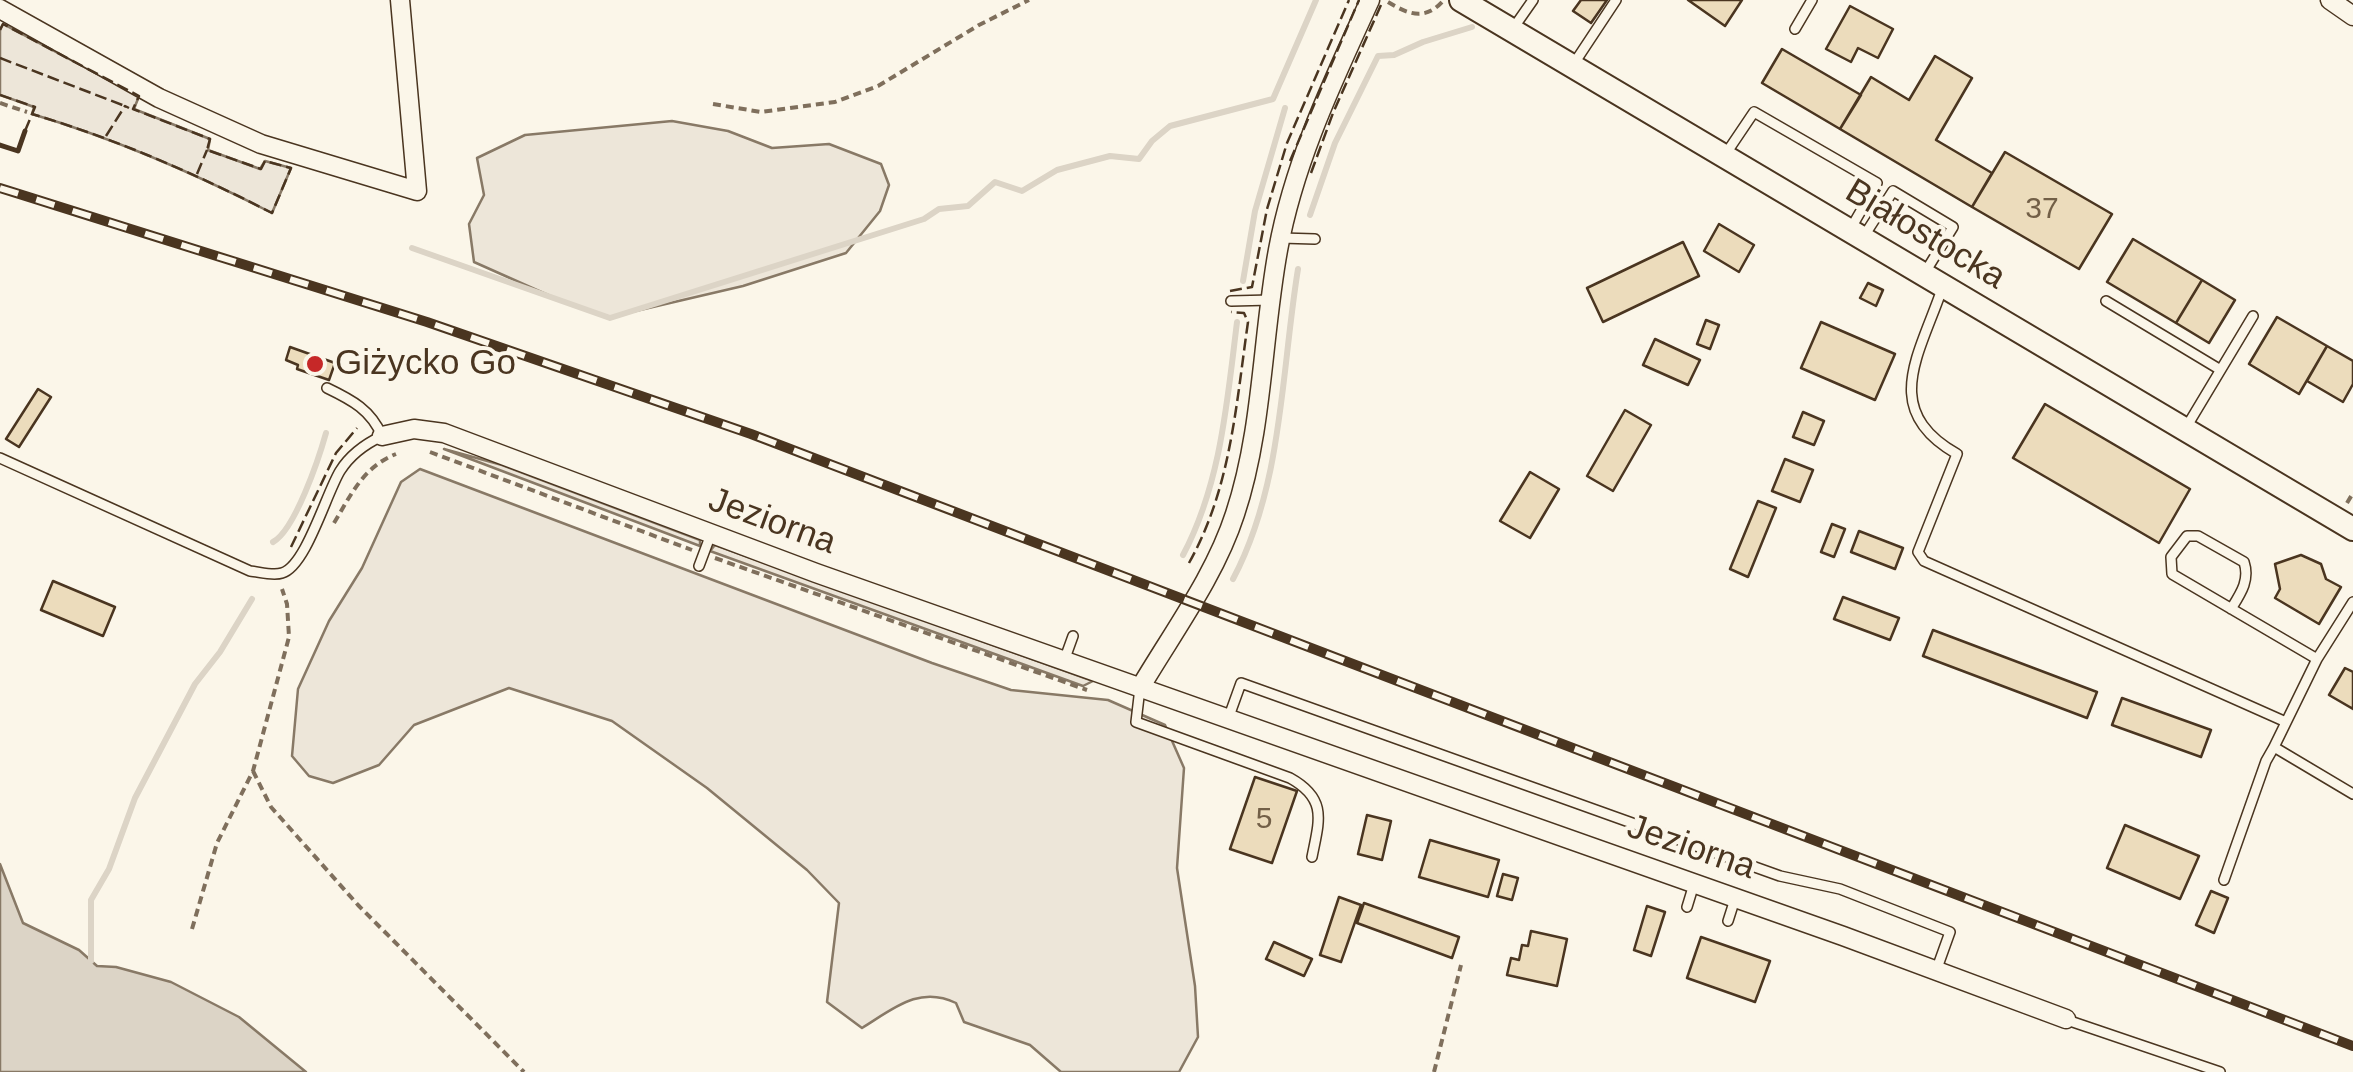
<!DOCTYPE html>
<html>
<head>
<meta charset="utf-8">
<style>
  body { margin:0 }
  canvas { display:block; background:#fbf6e9 }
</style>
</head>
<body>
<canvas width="2353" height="1072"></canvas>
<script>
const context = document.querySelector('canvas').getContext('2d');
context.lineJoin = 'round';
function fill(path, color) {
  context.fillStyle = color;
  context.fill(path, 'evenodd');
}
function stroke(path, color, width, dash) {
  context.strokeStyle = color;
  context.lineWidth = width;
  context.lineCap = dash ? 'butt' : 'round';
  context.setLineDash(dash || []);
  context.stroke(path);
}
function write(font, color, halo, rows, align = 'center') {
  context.font = font + ' Helvetica,sans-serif';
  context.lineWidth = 8;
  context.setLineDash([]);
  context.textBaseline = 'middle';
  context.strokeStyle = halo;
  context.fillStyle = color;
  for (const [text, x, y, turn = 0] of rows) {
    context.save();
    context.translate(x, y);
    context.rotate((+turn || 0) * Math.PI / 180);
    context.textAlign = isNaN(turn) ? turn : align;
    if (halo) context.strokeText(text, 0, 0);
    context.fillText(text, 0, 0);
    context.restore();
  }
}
const green = new Path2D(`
  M3,24l136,72 -5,13 76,30 -2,11 52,19 5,-8 26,7 -19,45c-78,-40 -156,-74 -240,-99l2,-7 -34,-12v-65z
  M672,121l56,10 44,17 57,-4 52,20 8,21 -9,26 -34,42 -103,33 -133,31 -44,-14 -92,-41 -5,-38 15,-29 -7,-37 48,-23z
  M444,449l58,16 198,75v6z
  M420,469l512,194 79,27 97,10 57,25 19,43 -7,100 18,118 3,51 -19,35h-118l-31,-27 -66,-23 -8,-19c-37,-18 -63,6 -94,25l-35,-26 12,-99 -32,-33 -100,-82 -95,-67 -103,-33 -95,37 -35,40 -46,18 -24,-7 -17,-20 6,-67 31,-68 33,-53 39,-86z
  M715,545l378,136 -10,5 -373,-135z`);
const water = new Path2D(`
  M0,864l23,59 56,27 18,16 19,1 55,15 68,35 67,55h-306z`);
const stream = new Path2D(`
  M1310,215l25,-72 43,-87 16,-1 29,-13 49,-15
  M412,248l198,70 314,-99 15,-10 29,-3 27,-24 27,9 35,-21 53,-14 29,3 13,-18 18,-15 103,-27 43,-99
  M1243,281l12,-70 30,-103
  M273,542c22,-12 46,-84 53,-109
  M1183,555c38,-72 44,-153 54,-233
  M1233,579c50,-95 48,-206 65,-310
  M91,961v-61l18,-31 26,-71 60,-114 25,-32 32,-53`);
const building = new Path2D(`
  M1581,0h26l-16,23 -18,-12z
  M1688,0h54l-17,26z
  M1850,6l43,23 -15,29 -20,-10 -7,14 -25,-13z
  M1782,49l79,46 -21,34 -78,-46z
  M1935,56l37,22 -36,62 56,33 -20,34 -132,-78 31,-52 38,23z
  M2005,152l107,62 -33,55 -107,-62z
  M1719,224l35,21 -15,27 -35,-21z
  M2133,239l69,41 -26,43 -69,-41z
  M1683,242l16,34 -96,46 -16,-34z
  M2202,280l33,20 -26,43 -33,-20z
  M1868,283l15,7 -7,16 -16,-8z
  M2277,317l50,29 -28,48 -50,-30z
  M1706,320l13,5 -9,24 -13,-5z
  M1821,322l74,32 -20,46 -74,-32z
  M1655,339l45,21 -12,25 -45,-20z
  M2327,346l26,15v23l-10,18 -36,-21z
  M290,347l45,16 -6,17 -32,-11 1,-4 -12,-5z
  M38,389l13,8 -32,50 -13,-8z
  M2045,404l145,85 -31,54 -146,-85z
  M1625,410l26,15 -38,66 -26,-15z
  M1803,412l21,9 -10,24 -21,-8z
  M1785,459l28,11 -13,32 -28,-11z
  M1530,472l29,17 -29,49 -30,-17z
  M1758,501l18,7 -28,69 -18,-8z
  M1832,524l13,5 -11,28 -13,-5z
  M1859,531l44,17 -8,21 -44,-17z
  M2301,555l20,9 5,15 15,8 -22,37 -44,-26 5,-9 -5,-25z
  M53,581l62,26 -12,29 -62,-26z
  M1843,597l56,21 -9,22 -56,-21z
  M1933,630l164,62 -10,26 -164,-62z
  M2345,668l8,4v37l-24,-14z
  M2122,698l89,32 -10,27 -89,-32z
  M1255,777l42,14 -25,72 -42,-14z
  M1367,815l24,6 -9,39 -24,-6z
  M2125,825l74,31 -19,43 -73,-31z
  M1430,840l69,20 -11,37 -69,-20z
  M1503,874l15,4 -6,22 -15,-4z
  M2211,891l17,7 -14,35 -18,-8z
  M1339,897l22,8 -20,57 -21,-7z
  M1364,903l95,34 -7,21 -95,-35z
  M1647,906l18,6 -14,44 -17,-6z
  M1531,931l36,8 -10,47 -50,-11 4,-17 8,2 3,-15 6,1z
  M1701,937l69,24 -15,41 -68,-24z
  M1274,942l38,17 -8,17 -38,-17z`);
const path = new Path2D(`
  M1388,2c20,12 36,19 54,0
  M0,103l27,9
  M713,104l48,8 74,-10 43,-16 101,-61 50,-25
  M430,452l262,98
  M2347,503l6,-10
  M334,523c17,-28 29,-56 62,-69
  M715,558l372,132
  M253,771l18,36 87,98 166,167
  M192,929l25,-86 36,-72 36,-134 -2,-33 -5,-15
  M1434,1072l27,-107`);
const service = new Path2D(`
  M1795,29l17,-29
  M1512,30l21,-30
  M1573,65l43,-65
  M1725,155l29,-43 123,71 -26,45
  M1864,236l29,-45 60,36 -29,47
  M1281,238l34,1
  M1942,289c-23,67 -62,121 15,165l-39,98 6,9 362,161
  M1231,301l40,-1
  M2106,301l113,68
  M2187,426l66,-110
  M0,458l250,113c10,1 23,5 32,2 24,-7 44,-79 58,-102 10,-16 25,-27 42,-35 -11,-26 -30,-36 -55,-48
  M699,566l12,-32
  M2353,602l-36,57 -43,88 79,47
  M2231,609c10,-16 19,-29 13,-47l-46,-26h-11l-16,21 1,17 145,85
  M1064,661l9,-25
  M1140,688l-4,34 154,56c38,21 29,43 22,79
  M1228,719l13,-36 539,193 60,13 110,43 -14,39
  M2224,880l42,-119 8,-14
  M1687,907l7,-23
  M1728,921l7,-22
  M2067,1020l153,52`);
const minor = new Path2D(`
  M2330,0l23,16
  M0,9l159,89 102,46 156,47 -17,-191
  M382,436l32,-7 30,4 372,140 1027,363 223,83
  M1140,688c33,-56 75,-112 95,-174 28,-84 27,-177 43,-264 16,-88 55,-169 92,-250`);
const tertiary = new Path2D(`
  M1461,0l892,529`);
const rail = new Path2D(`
  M0,188l427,134 324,112 1602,612`);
const fence = new Path2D(`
  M0,30l3,-6 136,72 -6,13 77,30 -3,11 54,19 4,-8 26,7 -19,45c-78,-40 -156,-74 -240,-99
  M0,58l125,48
  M0,95l35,12 -10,24
  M106,136l19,-30 4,2
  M1290,161l69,-161
  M1311,173l22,-60 48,-108
  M197,174l10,-24
  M1230,291l22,-4 15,-78 20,-66 62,-143
  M291,547l45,-94 21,-25
  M1189,563c42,-75 47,-158 59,-241l-4,-9 -13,-1`);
const wall = new Path2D(`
  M0,145l18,6 7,-20`);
const markers = [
  [315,364,10,"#c62828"]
];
const numberNames = [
  ["37",2042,210],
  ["5",1264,820]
];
const streetNames = [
  ["Białostocka",1925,235,31],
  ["Jeziorna",772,522,20],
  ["Jeziorna",1691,848,19]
];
const poiNames = [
  ["Giżycko Go",335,364]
];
fill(green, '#ede6d9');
stroke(green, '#887966', 2.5);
fill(water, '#dcd4c6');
stroke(water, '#887966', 2.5);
stroke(stream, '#dcd4c6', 6);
fill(building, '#ecdcbc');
stroke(building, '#4a3520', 2.5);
stroke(service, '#4a3520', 12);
stroke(minor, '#4a3520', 21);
stroke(tertiary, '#4a3520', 26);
stroke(path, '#7f6f5c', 4, [8, 5]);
stroke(service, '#fbf6e9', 9);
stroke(minor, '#fbf6e9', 18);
stroke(tertiary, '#fbf6e9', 22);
stroke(rail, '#4a3520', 10);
stroke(rail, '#fbf6e9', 6, [19]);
stroke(fence, '#4a3520', 2.5, [12, 5]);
stroke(wall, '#4a3520', 5);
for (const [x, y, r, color] of markers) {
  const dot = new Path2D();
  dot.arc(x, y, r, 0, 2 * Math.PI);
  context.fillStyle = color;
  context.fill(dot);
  stroke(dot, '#fbf6e9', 4);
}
write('30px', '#725f47', null, numberNames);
write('35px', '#4a3520', '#fbf6e9', streetNames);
write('35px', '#4a3520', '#fbf6e9', poiNames, 'left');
</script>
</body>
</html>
